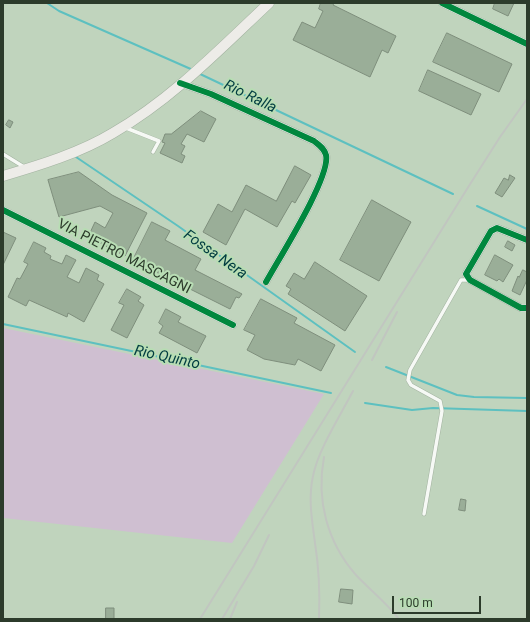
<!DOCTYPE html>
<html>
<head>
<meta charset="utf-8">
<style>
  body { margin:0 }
  #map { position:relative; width:530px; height:622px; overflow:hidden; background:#c0d4bd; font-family:Roboto,sans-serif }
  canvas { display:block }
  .frame { position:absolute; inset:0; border:4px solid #2c3b2b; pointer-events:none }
  .scale { position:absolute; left:392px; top:596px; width:89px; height:18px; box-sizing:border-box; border:2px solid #2c3b2b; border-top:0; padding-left:5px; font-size:12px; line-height:14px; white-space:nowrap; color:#2c3b2b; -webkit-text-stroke:3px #b8ddb4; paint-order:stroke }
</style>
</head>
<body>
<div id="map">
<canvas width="530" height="622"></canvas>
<div class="frame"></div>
<div class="scale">100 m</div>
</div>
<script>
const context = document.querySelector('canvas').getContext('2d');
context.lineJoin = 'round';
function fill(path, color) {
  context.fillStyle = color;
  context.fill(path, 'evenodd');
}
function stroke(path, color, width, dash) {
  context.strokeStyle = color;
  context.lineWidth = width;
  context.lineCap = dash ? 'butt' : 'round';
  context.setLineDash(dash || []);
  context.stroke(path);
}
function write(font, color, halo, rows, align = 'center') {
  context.font = font + ' Roboto,sans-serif';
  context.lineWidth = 4;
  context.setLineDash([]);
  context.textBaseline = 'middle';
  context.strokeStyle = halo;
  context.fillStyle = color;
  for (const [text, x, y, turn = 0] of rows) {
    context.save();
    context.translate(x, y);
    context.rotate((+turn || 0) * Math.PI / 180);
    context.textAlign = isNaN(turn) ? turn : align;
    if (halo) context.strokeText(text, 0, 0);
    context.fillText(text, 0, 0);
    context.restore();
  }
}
const green = new Path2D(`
  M3,328l321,66 -92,149 -229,-25z`);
const stream = new Path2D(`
  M47,3l12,8 134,59
  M198,73l255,121
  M76,157l102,69 177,126
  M477,206l50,23
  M3,324l328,69
  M386,367l71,28 17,2 53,1
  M365,403l47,7 21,-2 94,3`);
const building = new Path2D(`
  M321,3h13l-1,2 63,31 -8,17 -6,-3 -12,27 -77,-37 9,-18 13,6 8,-17 -4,-2z
  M495,3h19l-6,13 -15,-7z
  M447,33l65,31 -13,28 -66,-30z
  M428,70l53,24 -10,21 -52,-24z
  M201,111l15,8 -12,23 -17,-8 -6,10 4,2 -4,8 4,2 -3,7 -22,-10 5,-10 -3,-1 3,-8h6z
  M9,120l4,2 -3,6 -4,-3z
  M295,166l16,9 -16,28 -3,-2 -15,26 -32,-18 -19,36 -23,-13 15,-28 14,8 14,-27 30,16z
  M79,172l33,23 35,18 -22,43 -37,-19 7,-15 10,6 8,-15 -13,-7 -41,11 -11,-37z
  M510,175l5,3 -13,19 -7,-4 9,-15 4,2z
  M372,200l39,22 -32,59 -39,-21z
  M152,222l18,9 -5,9 36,19 -6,11 47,24 -3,4 -3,-1 -6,12 -76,-38 -1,3 -5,-3 2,-3 -17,-8z
  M3,232l13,6 -13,27z
  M508,241l7,4 -3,6 -7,-4z
  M34,242l12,6 -2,4 7,4 -1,3 12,5 4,-9 10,5 -9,17 12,6 7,-15 13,7 -2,5 7,4 -20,38 -16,-9 -1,4 -38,-17 -3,6 -18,-9 9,-19 3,1 8,-15 -4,-2z
  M495,255l18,10 -10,17 -4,-3 -2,2 -12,-6z
  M315,262l52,34 -22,35 -57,-37 3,-5 -5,-3 8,-13 10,6z
  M523,270l4,2v8l-7,15 -8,-4 6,-15 1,1z
  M127,289l14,8 -3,4 6,4 -17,33 -16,-8 13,-25 -5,-2z
  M261,299l36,19 -3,5 41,22 -14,26 -23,-12 -3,6 -31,-6 -17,-9 8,-15 -11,-5z
  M166,309l15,8 -3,5 28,14 -9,17 -38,-20 4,-7 -4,-3z
  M461,499l5,1 -1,11 -6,-1z
  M341,589l12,1 -1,14 -13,-2z
  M106,608h8v11h-8z`);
const service = new Path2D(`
  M126,128l33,13 -6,11
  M3,154l21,13
  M424,514l18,-103 -2,-10 -29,-16 -3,-5 2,-10 51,-90h8`);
const minor = new Path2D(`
  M442,3l85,41
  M180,83l31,11 103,47c5,4 10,7 12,14 5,22 -48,105 -60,127
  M3,210l230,115
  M527,240l-30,-12 -6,3 -25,43 4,6 51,28h6`);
const secondary = new Path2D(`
  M3,176c37,-11 77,-23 110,-43 59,-34 107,-84 156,-130`);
const rail = new Path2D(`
  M372,360l25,-48
  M324,457c-8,43 3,85 32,118 14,15 30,27 43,44
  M200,619l267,-430 33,-52 27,-38
  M222,619l32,-53 15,-31
  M230,619l7,-17
  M319,619c1,-25 0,-51 -4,-76 -3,-23 -7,-44 -2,-67 5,-26 27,-60 40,-85`);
const cycleway = new Path2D(`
  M442,3l85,41
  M180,83l31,11 103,47c5,4 10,7 12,14 5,22 -48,105 -60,127
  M3,210l230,115
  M527,240l-30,-12 -6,3 -25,43 4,6 51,28h6`);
const streetNames = [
  ["VIA PIETRO MASCAGNI",124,257,27]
];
const waterNames = [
  ["Rio Ralla",250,97,26],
  ["Fossa Nera",215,255,35],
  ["Rio Quinto",167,358,12]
];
fill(green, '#cfbfd1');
stroke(stream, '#5dc0c0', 2);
fill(building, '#9aae98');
stroke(building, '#7e8e7c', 1);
stroke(service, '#a2b2a0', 4.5);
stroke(minor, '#a2b2a0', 8);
stroke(secondary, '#a2b2a0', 11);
stroke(service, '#f6f9f5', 3.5);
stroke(minor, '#f6f9f5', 7);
stroke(secondary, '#edece8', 10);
stroke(rail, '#c1c6c0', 2);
stroke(cycleway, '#00873e', 6);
write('14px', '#2c3b2b', '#b8ddb4', streetNames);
write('italic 15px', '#003c40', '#b8ddb4', waterNames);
</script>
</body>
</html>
